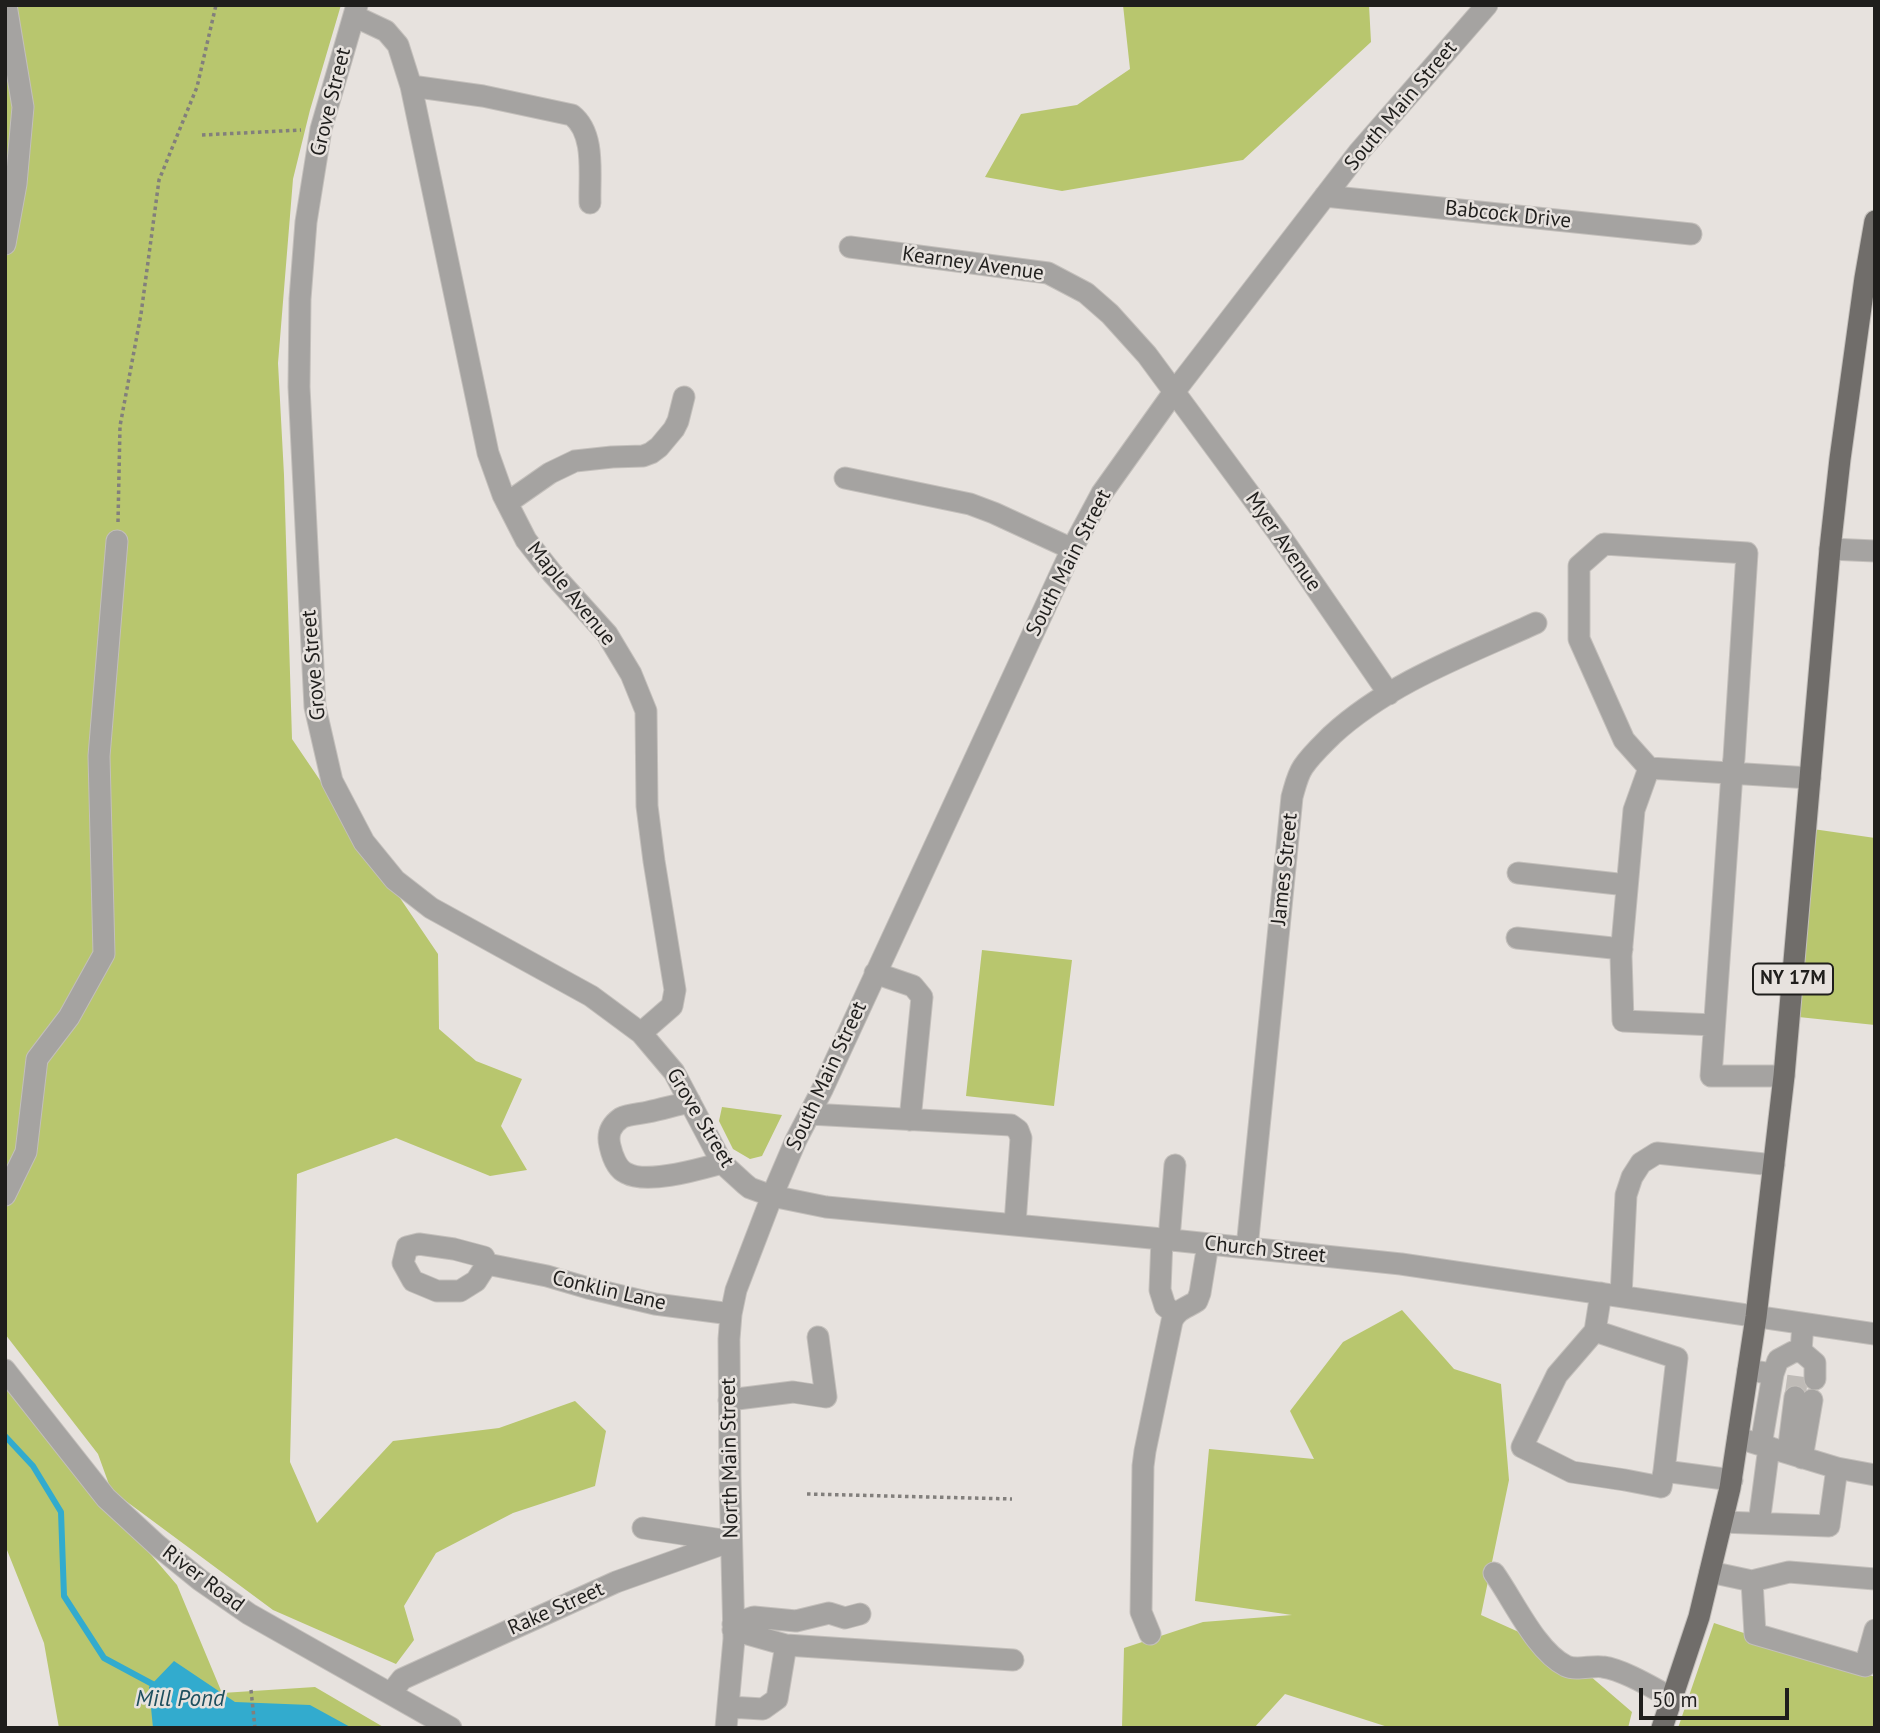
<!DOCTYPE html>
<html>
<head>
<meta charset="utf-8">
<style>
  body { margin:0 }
  #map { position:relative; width:1880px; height:1733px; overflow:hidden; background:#e7e2de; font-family:"PT Sans",sans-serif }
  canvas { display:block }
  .frame { position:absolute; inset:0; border:7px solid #1f1e1c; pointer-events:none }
  .scale { position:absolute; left:1639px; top:1688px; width:150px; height:32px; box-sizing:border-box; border:4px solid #1f1e1c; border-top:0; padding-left:9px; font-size:21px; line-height:24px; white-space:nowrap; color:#1f1e1c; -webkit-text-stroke:5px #e7e2de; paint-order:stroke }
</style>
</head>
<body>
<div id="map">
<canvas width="1880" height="1733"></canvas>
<div class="frame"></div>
<div class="scale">50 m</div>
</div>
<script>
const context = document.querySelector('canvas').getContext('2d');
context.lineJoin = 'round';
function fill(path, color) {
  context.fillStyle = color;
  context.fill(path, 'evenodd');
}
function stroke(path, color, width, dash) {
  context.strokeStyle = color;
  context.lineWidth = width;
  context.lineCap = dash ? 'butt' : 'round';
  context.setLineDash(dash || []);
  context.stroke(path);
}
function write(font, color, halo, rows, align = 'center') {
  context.font = font + ' "PT Sans",sans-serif';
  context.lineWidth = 5;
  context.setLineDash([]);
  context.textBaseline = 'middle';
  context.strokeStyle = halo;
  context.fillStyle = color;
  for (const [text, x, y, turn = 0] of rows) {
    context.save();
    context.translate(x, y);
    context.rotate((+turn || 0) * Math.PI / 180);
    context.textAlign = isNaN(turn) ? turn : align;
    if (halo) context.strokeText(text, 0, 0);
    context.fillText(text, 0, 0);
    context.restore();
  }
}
const green = new Path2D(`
  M5,5h336l-31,105 -17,69 -15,184 6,112 8,264 146,215 1,75 37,32 46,18 -21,47 26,44 -37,6 -94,-38 -99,36 -7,288 27,61 76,-82 106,-13 76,-27 31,30 -11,55 -82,27 -77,40 -32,53 10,34 -18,24 -123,-54 -162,-120 -13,-36 -93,-120z
  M1123,5h246l2,37 -128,118 -181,31 -77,-14 36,-63 56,-9 53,-36z
  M1806,828l69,10v187l-86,-9z
  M982,950l90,10 -18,146 -88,-10z
  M722,1107l60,8 -20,41 -12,3 -17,-10 -14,-28z
  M1402,1310l52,59 47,15 8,96 -28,135 80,36 71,61 -4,16h-237l-106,-34 -31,34 -132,-1 2,-79 79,-26 89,-7 -97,-14 14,-152 105,10 -24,-48 53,-69z
  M5,1385l172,200 45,108 93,-6 70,41h-326l-15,-85 -39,-98z
  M1714,1623l161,54v51h-197z`);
const water = new Path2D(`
  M174,1661l61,41 75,3 42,23h-199l-4,-41z`);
const stream = new Path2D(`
  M5,1436l28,30 28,46 3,84 40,62 54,29`);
const minorTunnel = new Path2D(`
  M1795,1397l3,-22`);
const path = new Path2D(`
  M202,135l99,-5
  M118,522l2,-96 21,-112 18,-134 38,-93 19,-82
  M807,1494l205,5
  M251,1690l4,38`);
const minor = new Path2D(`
  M357,5l-36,124 -15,93 -6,77 -1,88 16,320 17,74 32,61 31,38 36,28 160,88 50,37 33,39 48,91 23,21 5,4 22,8 54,11 336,32 239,25 474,70
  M354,16l32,15 12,14 13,41 77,367 15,42 23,45 26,33 55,61 24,40 15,37 1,95 7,55 21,129 -3,16 -31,27
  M411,86l72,10 89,19c24,19 17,60 18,88
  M1325,196l366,38
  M5,244l11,-60 7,-77 -17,-102
  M850,247l198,26 38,20 24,21 37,41 132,179 110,160
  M845,478l125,26 24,9 78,36
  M507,503l43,-30 25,-12 37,-4 31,-1 8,-3 8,-6 15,-18 4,-8 6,-24
  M1830,549l45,2
  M1649,768l-15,42 -13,146 2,65 91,4
  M1518,873l109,12
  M1517,938l105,11
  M875,973l38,13 9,11 -12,123
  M1784,1076h-73l21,-303 2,-15 13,-205 -143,-9 -25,22v73l45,101 25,28 161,10
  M690,1102c-14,3 -28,7 -42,10 -9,2 -20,2 -27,6 -10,7 -14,16 -11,28 2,9 7,23 16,27 21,12 74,-4 96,-10
  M810,1114l201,11 7,5 3,8 -6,86
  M5,1195l21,-43 11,-93 32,-42 35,-63 -5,-198 18,-215
  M1162,1239l-2,51 5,16 10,8
  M1169,1239l6,-74
  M419,1244l35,5 30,8 3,7 -11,17 -16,10h-23l-24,-10 -10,-18 4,-16z
  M1247,1248l45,-451c3,-10 5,-21 11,-30 8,-12 19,-22 29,-32 58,-53 134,-80 204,-112
  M487,1264l60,12 41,12 67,16 76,10
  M1601,1293l-6,38 -38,44 -35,72 50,25 53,8 36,7 3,-16 68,9
  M1621,1296l5,-101 6,-18 9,-14 16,-10 117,12
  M1595,1331l82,27 -13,113
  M1801,1351l14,12v16
  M5,1370l101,128 51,47 43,35 49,34 202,114
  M1748,1370l25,4 -12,71
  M1773,1374l5,-14 15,-8 8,-1 2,-27
  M729,1400l64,-8 33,5 -8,-60
  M1788,1453l7,-56
  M1802,1458l10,-58
  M1837,1468l38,7
  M1722,1522l107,4 8,-58 -99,-30
  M1759,1523l10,-76
  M643,1528l86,13
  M1710,1572l42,9 37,-9 86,7
  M1494,1573c20,28 42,78 72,93 11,5 26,-1 37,1 21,3 50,21 69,31
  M1752,1581l3,53 110,32 10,-36
  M733,1624l21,-7 42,4 33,-8 16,5 15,-4
  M1150,1634l-9,-22 2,-146 2,-15 27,-130c5,-12 15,-13 25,-20l3,-8 8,-49
  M786,1645l227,15
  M391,1693l11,-14 214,-97 115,-41
  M729,1707l34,2 14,-10 9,-54 -53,-15
  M726,1728l8,-89 -4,-162 -1,-138 2,-25 5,-24 36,-94 24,-56 26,-50 250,-541 30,-56 72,-101 185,-240 128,-147`);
const major = new Path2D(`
  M1662,1728l37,-111 31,-129 26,-171 28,-241 46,-527 10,-90 25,-181 10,-57`);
const shields = [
  [1793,979,80]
];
const shieldNames = [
  ["NY 17M",1793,979]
];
const streetNames = [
  ["Grove Street",331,102,-76],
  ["South Main Street",1401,106,-50],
  ["Babcock Drive",1508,215,6],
  ["Kearney Avenue",973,264,8],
  ["Myer Avenue",1283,542,55],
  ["South Main Street",1069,563,-63],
  ["Maple Avenue",571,594,51],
  ["Grove Street",314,665,-95],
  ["James Street",1285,869,-84],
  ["South Main Street",827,1076,-65],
  ["Grove Street",700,1118,59],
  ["Church Street",1265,1250,6],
  ["Conklin Lane",609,1291,13],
  ["North Main Street",730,1458,-91],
  ["River Road",203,1579,37],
  ["Rake Street",556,1609,-24]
];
const waterNames = [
  ["Mill Pond",180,1699]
];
fill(green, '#b8c66e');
fill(water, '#32abce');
stroke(stream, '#32abce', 6);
stroke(minorTunnel, '#bfbbb7', 21, [21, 10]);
stroke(minor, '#c3bfbb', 23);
stroke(major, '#c3bfbb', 23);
stroke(path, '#827f7c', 3.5, [3.5, 3.5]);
stroke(minor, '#a5a3a1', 21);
stroke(major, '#706d6a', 21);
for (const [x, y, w] of shields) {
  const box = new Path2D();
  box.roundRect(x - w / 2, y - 15.5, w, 31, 5);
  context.fillStyle = '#e7e2de';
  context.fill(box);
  stroke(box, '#1f1e1c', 2);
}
write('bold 19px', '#1f1e1c', null, shieldNames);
write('21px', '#1f1e1c', '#e7e2de', streetNames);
write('italic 23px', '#1e4f5e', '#e7e2de', waterNames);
</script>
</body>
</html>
